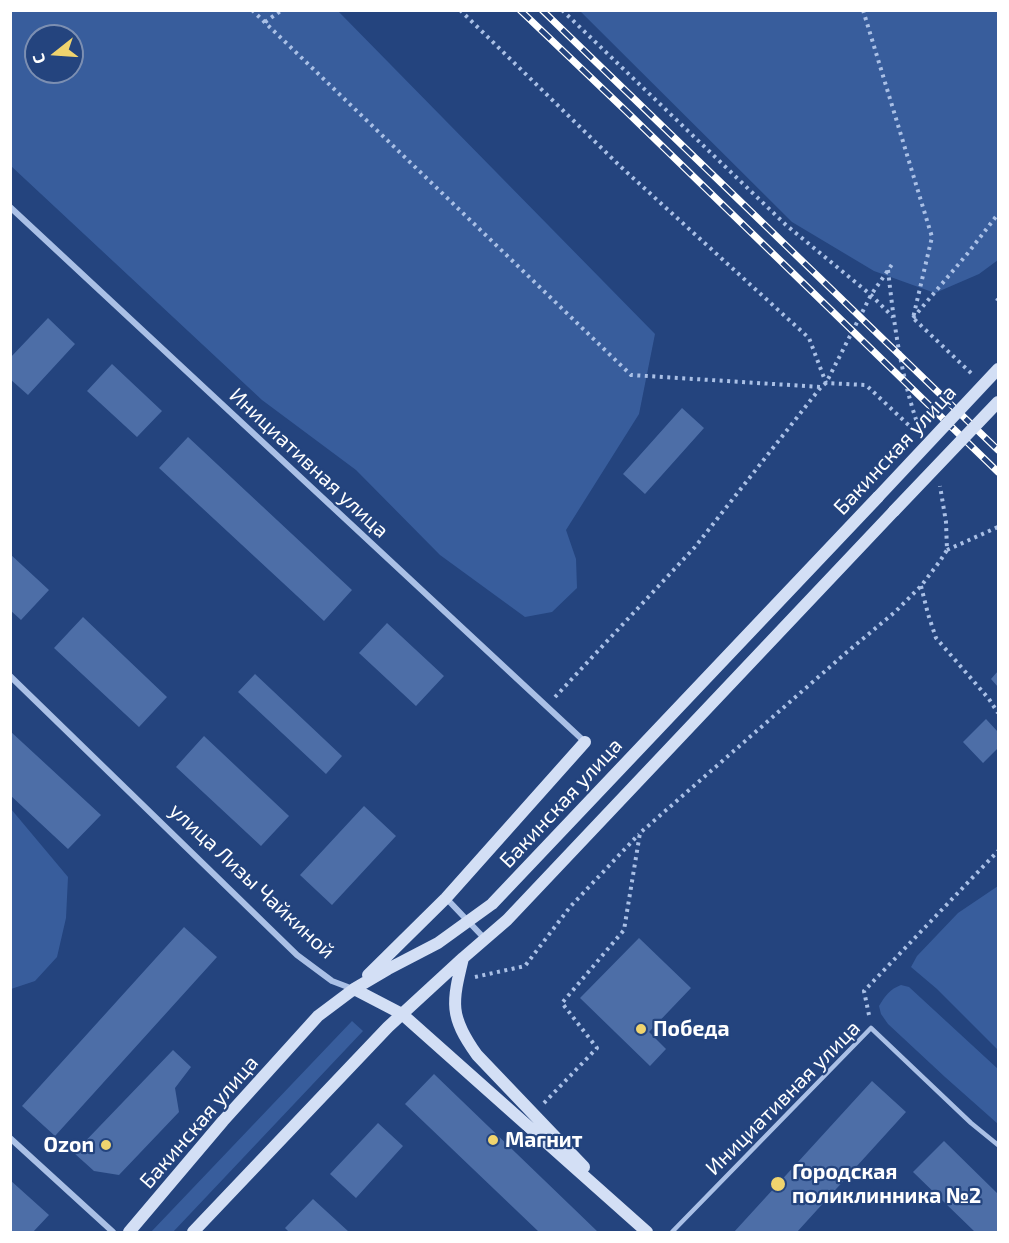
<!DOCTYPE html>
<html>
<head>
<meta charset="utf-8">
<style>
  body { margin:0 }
  #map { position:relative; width:1009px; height:1243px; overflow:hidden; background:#24447e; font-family:"Exo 2",sans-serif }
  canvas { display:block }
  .frame { position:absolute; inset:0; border:12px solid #fff; pointer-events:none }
  .north { position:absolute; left:24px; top:24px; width:60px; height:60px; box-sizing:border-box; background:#24447e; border:2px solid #7c8fb2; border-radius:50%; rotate:253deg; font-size:16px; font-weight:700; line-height:24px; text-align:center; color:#fff }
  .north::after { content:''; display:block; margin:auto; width:21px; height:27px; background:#f0d46e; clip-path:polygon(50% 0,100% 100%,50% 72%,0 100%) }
</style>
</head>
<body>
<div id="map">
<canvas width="1009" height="1243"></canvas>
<div class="frame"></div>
<div class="north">С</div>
</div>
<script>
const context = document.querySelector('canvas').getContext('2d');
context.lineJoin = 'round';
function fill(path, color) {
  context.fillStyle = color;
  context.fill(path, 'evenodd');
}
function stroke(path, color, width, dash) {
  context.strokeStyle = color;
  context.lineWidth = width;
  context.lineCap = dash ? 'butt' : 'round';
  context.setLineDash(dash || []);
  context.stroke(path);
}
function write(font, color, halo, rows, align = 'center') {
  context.font = font + ' "Exo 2",sans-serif';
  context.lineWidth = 4.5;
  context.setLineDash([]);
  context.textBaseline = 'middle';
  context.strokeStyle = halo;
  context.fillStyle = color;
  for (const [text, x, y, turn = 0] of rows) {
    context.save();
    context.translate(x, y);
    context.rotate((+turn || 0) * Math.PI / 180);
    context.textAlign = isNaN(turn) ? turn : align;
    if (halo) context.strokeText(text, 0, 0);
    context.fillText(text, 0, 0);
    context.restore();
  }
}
const green = new Path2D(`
  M10,11h328l317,323 -16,80 -73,116 10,29 1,29 -25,24 -27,5 -85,-62 -84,-85 -94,-70 -251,-234zM36,36h36v36h-36z
  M580,11h418v249l-19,14 -44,19 -61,-22 -82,-49z
  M11,809l57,68 -2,41 -9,39 -22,24 -24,8z
  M998,886v164l-61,-61 -26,-22 6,-11 41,-43z
  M901,985l8,2 89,82v55l-53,-47 -57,-53 -7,-10 -2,-8c6,-10 11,-17 22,-21z
  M352,1021l11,10 -190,201h-22z`);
const building = new Path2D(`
  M48,318l27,26 -47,51 -18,-16v-21z
  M112,364l50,47 -25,26 -50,-46z
  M682,408l22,20 -59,66 -22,-20z
  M188,437l164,153 -28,31 -165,-153z
  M10,554l39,36 -28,30 -11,-10z
  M83,617l84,80 -28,30 -85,-79z
  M387,623l57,53 -28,30 -57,-53z
  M998,671v16l-7,-8z
  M255,674l87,82 -16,18 -88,-82z
  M986,719l12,13v16l-15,15 -20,-21z
  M10,731l91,84 -33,34 -58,-54z
  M204,736l85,80 -28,30 -85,-79z
  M364,806l32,30 -64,69 -32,-30z
  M184,927l33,30 -162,179 -33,-30z
  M639,938l52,50 -42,44 17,17 -16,17 -70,-68z
  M173,1050l18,17 -16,21 4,24 -60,63 -25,-4 -20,-18z
  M434,1074l164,158h-59l-134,-128z
  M872,1081l34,31 -109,120h-63z
  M378,1123l25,23 -47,52 -26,-24z
  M944,1141l54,53v38h-23l-62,-60z
  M10,1180l39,35 -16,17h-23z
  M313,1199l36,33h-60l-4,-4z`);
const path = new Path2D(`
  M252,10l379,365 190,12
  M460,10l161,157 188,171 17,45 40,2 50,47
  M562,10l224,215 85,70 22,22
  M863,10l69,227 -19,81 59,56
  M265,22l17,-12
  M888,270c6,54 13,109 32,161
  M997,301l1,-2
  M913,318l55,-65 30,-39
  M947,550l51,-23
  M921,586l7,28 8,24 53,61 9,14
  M555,697l140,-150 126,-160 5,-4 45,-88 22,-32
  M475,977l50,-11 45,-59 69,-73
  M869,1015l-5,-24 134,-140
  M544,1103l53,-55 -35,-45 62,-73 16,-97 207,-181 48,-40 26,-26 19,-25 7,-11 -1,-28 -6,-36`);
const lane = new Path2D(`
  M672,1232l199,-204 100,95 27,22`);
const street = new Path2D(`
  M10,207l575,535
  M10,676l287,279 35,26 21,8
  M446,898l39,41
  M10,1138l103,94`);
const secondary = new Path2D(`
  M463,958c-11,45 -14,58 14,97l107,112
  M368,975l78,-77 139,-156
  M354,989l48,25 245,218
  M129,1232l94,-111 95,-105 36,-27 34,-20 50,-26 54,-39 386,-407
  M193,1232l195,-205 75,-69 44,-38 387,-409`);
const rail = new Path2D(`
  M520,10l107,102 371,360
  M542,10l456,440`);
const secondaryBridge = new Path2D(`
  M878,497l120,-128
  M894,511l104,-109`);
const markers = [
  [641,1029,6,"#f0d46e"],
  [493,1140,6,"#f0d46e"],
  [106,1145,6,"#f0d46e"],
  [778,1184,8,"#f0d46e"]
];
const streetNames = [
  ["Бакинская улица",895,450,-47],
  ["Инициативная улица",309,463,43],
  ["Бакинская улица",561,803,-47],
  ["улица Лизы Чайкиной",252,881,43],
  ["Инициативная улица",783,1098,-45],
  ["Бакинская улица",199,1122,-49]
];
const poiNames = [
  ["Победа",653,1029],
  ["Магнит",505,1140],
  ["Ozon",94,1145,"right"],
  ["Городская",792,1172],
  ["поликлинника №2",792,1196]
];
fill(green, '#385d9c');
fill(building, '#4d6ea7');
stroke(path, '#aac0e6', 4, [3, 4.5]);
stroke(lane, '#aac0e6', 4.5);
stroke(street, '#aac0e6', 6);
stroke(secondary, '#d3dff5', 12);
stroke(rail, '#fff', 7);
stroke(rail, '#24447e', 4.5, [14]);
stroke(secondaryBridge, '#d3dff5', 12);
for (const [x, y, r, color] of markers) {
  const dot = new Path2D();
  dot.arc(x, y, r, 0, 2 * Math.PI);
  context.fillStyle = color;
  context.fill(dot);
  stroke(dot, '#24447e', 2);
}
write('21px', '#fff', '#24447e', streetNames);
write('bold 21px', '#fff', '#24447e', poiNames, 'left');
</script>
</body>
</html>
